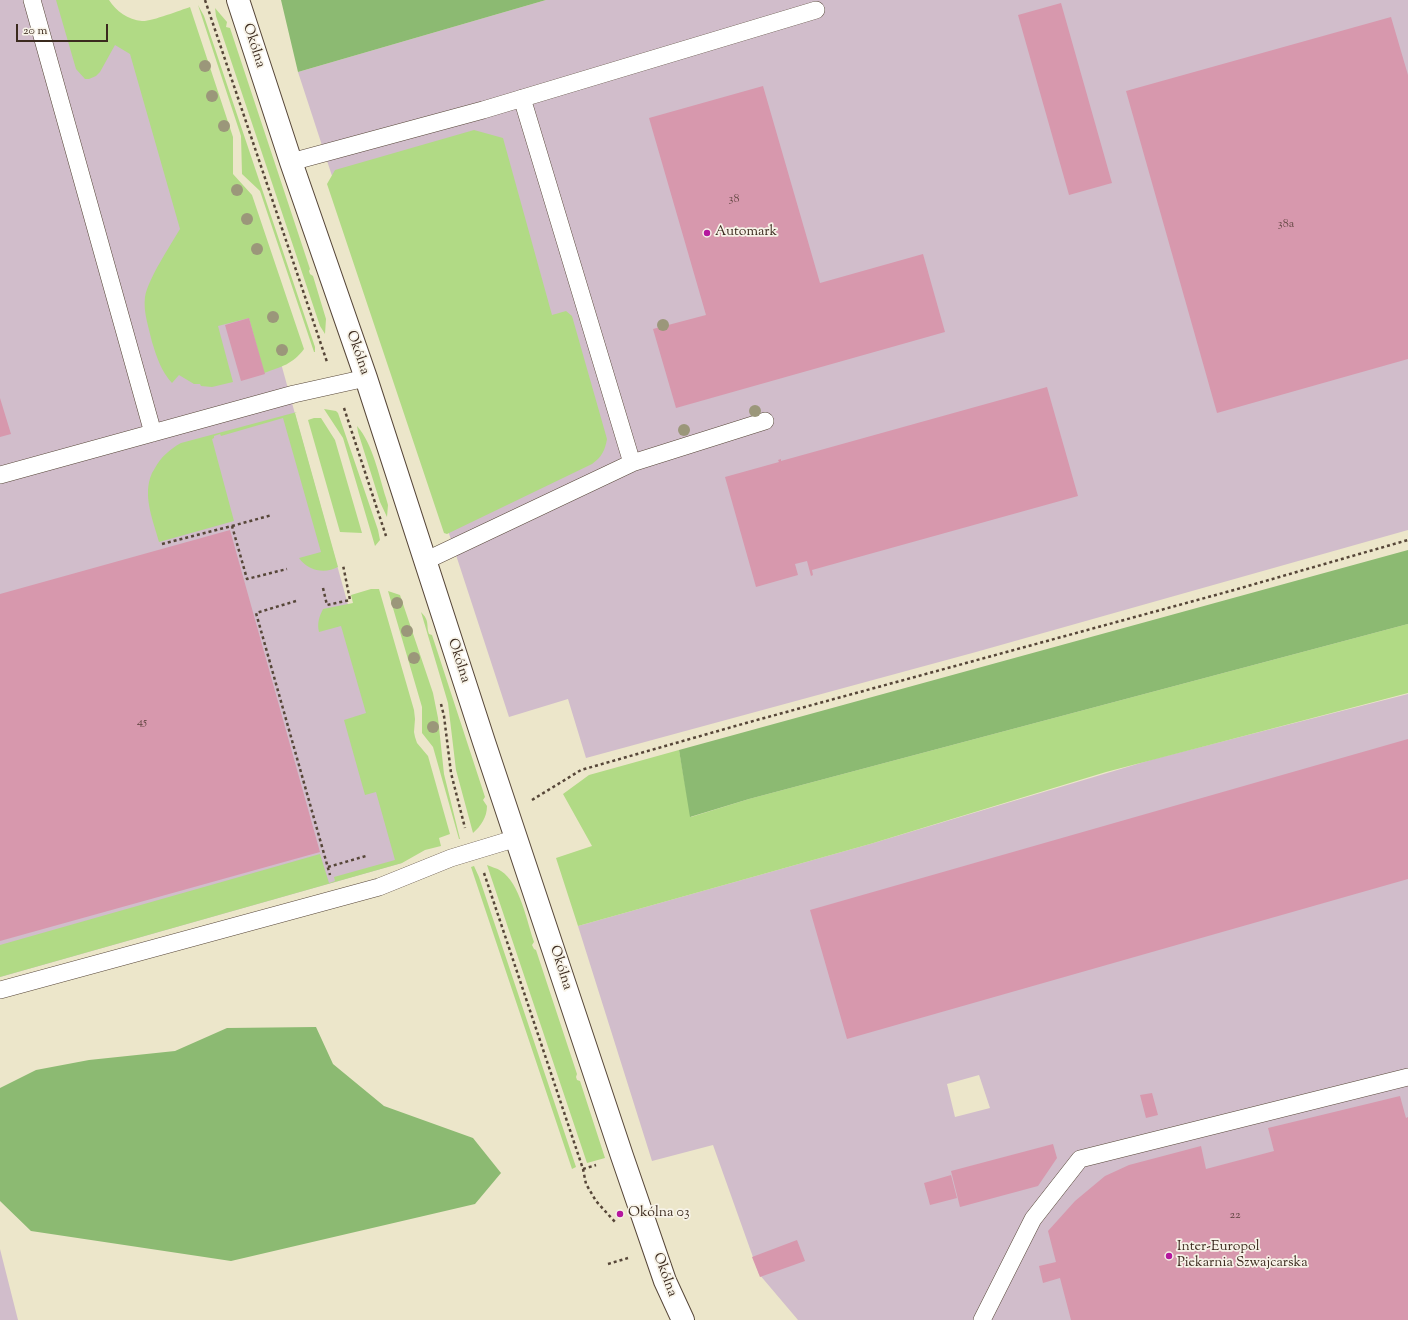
<!DOCTYPE html>
<html>
<head>
<meta charset="utf-8">
<style>
  body { margin:0 }
  #map { position:relative; width:1408px; height:1320px; overflow:hidden; background:#ece6ca; font-family:"Sorts Mill Goudy",serif }
  canvas { display:block }
  .scale { position:absolute; left:16px; top:24px; width:92px; height:18px; box-sizing:border-box; border:2px solid #3b2a1e; border-top:0; padding-left:5px; font-size:12px; line-height:14px; white-space:nowrap; color:#3b2a1e; -webkit-text-stroke:3px #f7f3e8; paint-order:stroke }
</style>
</head>
<body>
<div id="map">
<canvas width="1408" height="1320"></canvas>
<div class="scale">20 m</div>
</div>
<script>
const context = document.querySelector('canvas').getContext('2d');
context.lineJoin = 'round';
function fill(path, color) {
  context.fillStyle = color;
  context.fill(path, 'evenodd');
}
function stroke(path, color, width, dash) {
  context.strokeStyle = color;
  context.lineWidth = width;
  context.lineCap = dash ? 'butt' : 'round';
  context.setLineDash(dash || []);
  context.stroke(path);
}
function write(font, color, halo, rows, align = 'center') {
  context.font = font + ' "Sorts Mill Goudy",serif';
  context.lineWidth = 3.5;
  context.setLineDash([]);
  context.textBaseline = 'middle';
  context.strokeStyle = halo;
  context.fillStyle = color;
  for (const [text, x, y, turn = 0] of rows) {
    context.save();
    context.translate(x, y);
    context.rotate((+turn || 0) * Math.PI / 180);
    context.textAlign = isNaN(turn) ? turn : align;
    if (halo) context.strokeText(text, 0, 0);
    context.fillText(text, 0, 0);
    context.restore();
  }
}
const industrial = new Path2D(`
  M0,0h67l72,27 143,340 93,335 2,87 25,74 -402,114z
  M546,0h862v530l-432,122 -390,106 -18,-59 -59,18 -211,-645z
  M1408,694v626h-610l-39,-46 -46,-129 -61,16 -74,-235 292,-82 284,-85zM979,1075l11,33 -35,9 -8,-33z
  M0,1249l18,71h-18z`);
const green = new Path2D(`
  M56,0h53c7,11 19,20 33,21 8,1 39,-11 48,-14l43,130v37l19,21 52,154c-11,15 -23,18 -40,24l-15,-55 -31,8 15,56 -21,5 -11,-1 -1,-2h-6l-15,-9 -7,8c-11,-12 -15,-25 -20,-41 -3,-14 -9,-30 -7,-45 3,-18 25,-51 35,-68l-50,-175 -15,-9 -15,27 -4,4 -7,3h-4l-9,-10z
  M198,5l6,11 111,331v5h-1l-54,-161 -18,-17 -1,-38z
  M215,8l12,14 -1,5 4,1 80,241 -1,2 1,3 3,2 13,43 -1,15 -5,-8 -104,-310z
  M474,130l29,8 49,177 14,-4 6,5 35,123c-2,11 -5,18 -15,25l-145,70 -3,-1 -117,-349 8,-14z
  M324,409l12,2 2,2 40,117 2,10 -5,6 -32,-108z
  M297,412l-2,1 43,154c-13,7 -30,4 -39,-9l22,-6 -38,-134 -62,18 -1,-2 -6,2v2l-2,1 22,82 -75,21c-6,-22 -17,-47 -7,-69 1,-2 2,-3 3,-5 6,-11 15,-19 26,-25z
  M314,418h7l14,22 27,93 -22,-1 -32,-112z
  M357,426c16,18 22,50 29,72l2,7 -1,12 -7,-15 -22,-70z
  M371,589h8l35,121 1,9 -1,13 1,5 2,6 11,13 22,78 -11,4 2,8 -16,4 -23,13 -402,114v-32l320,-91 9,29 6,-2 -1,-4 61,-17 -19,-68 -11,3 -21,-75 22,-7 -25,-87 -22,6c-2,-9 0,-15 4,-23l30,-6 -2,-8z
  M388,591l12,4 33,98 5,25 6,56 16,65h-1l-26,-92 -11,-14v-26z
  M421,612c9,9 5,13 8,22l3,1 53,162 -2,3 4,6c0,11 -6,20 -14,27l-17,-63 -8,-67z
  M1408,624v69l-302,79 -236,72 -292,82 -22,-68 36,-12 -29,-52 26,-19 90,-25 12,67 58,-18z
  M487,865c4,2 10,3 14,6 19,12 26,51 33,71l-2,3 2,4 2,1 41,124 -1,3 1,3 3,1 25,77 -18,5z
  M474,866l5,11 97,290 -4,2 -101,-302z`);
const forest = new Path2D(`
  M281,0h265l-248,72z
  M1408,550v74l-659,175 -59,18 -11,-67z
  M316,1027l17,37 51,42 89,32 28,35 -26,31 -244,57 -200,-30 -31,-30v-113l36,-18 53,-10 86,-9 52,-23z`);
const building = new Path2D(`
  M1061,3l51,180 -43,12 -51,-180z
  M1391,17l17,58v284l-191,54 -91,-322z
  M763,86l57,197 103,-29 22,78 -269,76 -23,-79 53,-14 -57,-197z
  M249,318l16,56 -24,7 -16,-56z
  M1047,387l31,109 -266,74 1,5 -2,1 -4,-15 -12,3 3,11 -42,12 -31,-110 54,-15 -1,-2 3,-1v2z
  M0,398l11,36 -11,3z
  M230,530l90,322 -320,89v-347z
  M1408,739v140l-561,160 -37,-129z
  M1152,1093l6,22 -12,3 -6,-23z
  M1400,1096l6,22 2,-1v203h-337l-11,-42 -17,5 -4,-17 17,-4 -8,-31 27,-30 30,-25 24,-11 72,-19 5,23 68,-18 -6,-23z
  M1053,1144l4,14 -19,28 -78,21 -9,-36z
  M951,1175l6,23 -27,7 -6,-22z
  M797,1240l8,21 -45,16 -8,-20z`);
const path = new Path2D(`
  M205,0l122,362
  M344,408l42,128
  M232,526l40,-11
  M162,544l70,-18 15,53 40,-10
  M323,588l4,17 23,-5 -7,-35
  M296,601l-40,12 74,262
  M441,704l3,12 7,57 14,55
  M532,800l49,-30 165,-47 488,-133 174,-50
  M328,867l38,-11
  M484,873l99,296 3,15 10,17 19,21
  M583,1169l13,-4
  M608,1264l20,-6`);
const service = new Path2D(`
  M32,0l121,433
  M522,98l110,365 133,-42
  M291,162l192,-52 333,-100
  M0,475l294,-81 72,-16
  M425,561l207,-98
  M0,990l379,-103 72,-29 66,-20
  M982,1320l51,-101 47,-60 328,-82`);
const minor = new Path2D(`
  M238,0l53,162 75,216 118,364 138,414 43,125 18,39`);
const trees = [
  [205,66],
  [212,96],
  [224,126],
  [237,190],
  [247,219],
  [257,249],
  [273,317],
  [663,325],
  [282,350],
  [755,411],
  [684,430],
  [397,603],
  [407,631],
  [414,658],
  [433,727]
];
const markers = [
  [707,233,4,"#b5179e"],
  [620,1214,4,"#b5179e"],
  [1169,1256,4,"#b5179e"]
];
const numberNames = [
  ["38",734,200],
  ["38a",1286,225],
  ["45",142,723],
  ["22",1235,1216]
];
const streetNames = [
  ["Okólna",253,46,72],
  ["Okólna",357,353,71],
  ["Okólna",458,661,72],
  ["Okólna",560,968,72],
  ["Okólna",664,1275,70]
];
const poiNames = [
  ["Automark",715,233],
  ["Okólna 03",628,1214],
  ["Inter-Europol",1177,1248],
  ["Piekarnia Szwajcarska",1177,1264]
];
fill(industrial, '#d1bdcb');
fill(green, '#b1da85');
fill(forest, '#8cba72');
fill(building, '#d798ad');
stroke(service, '#564638', 18);
stroke(minor, '#564638', 24);
stroke(path, '#564638', 2.5, [3, 3]);
stroke(service, '#fff', 17);
stroke(minor, '#fff', 22);
context.fillStyle = '#9b977a';
for (const [x, y] of trees) {
  context.beginPath();
  context.arc(x, y, 6, 0, 2 * Math.PI);
  context.fill();
}
for (const [x, y, r, color] of markers) {
  const dot = new Path2D();
  dot.arc(x, y, r, 0, 2 * Math.PI);
  context.fillStyle = color;
  context.fill(dot);
  stroke(dot, '#f7f3e8', 1.5);
}
write('12px', '#624642', null, numberNames);
write('14px', '#3b2a1e', '#f7f3e8', streetNames);
write('14px', '#3b2a1e', '#f7f3e8', poiNames, 'left');
</script>
</body>
</html>
